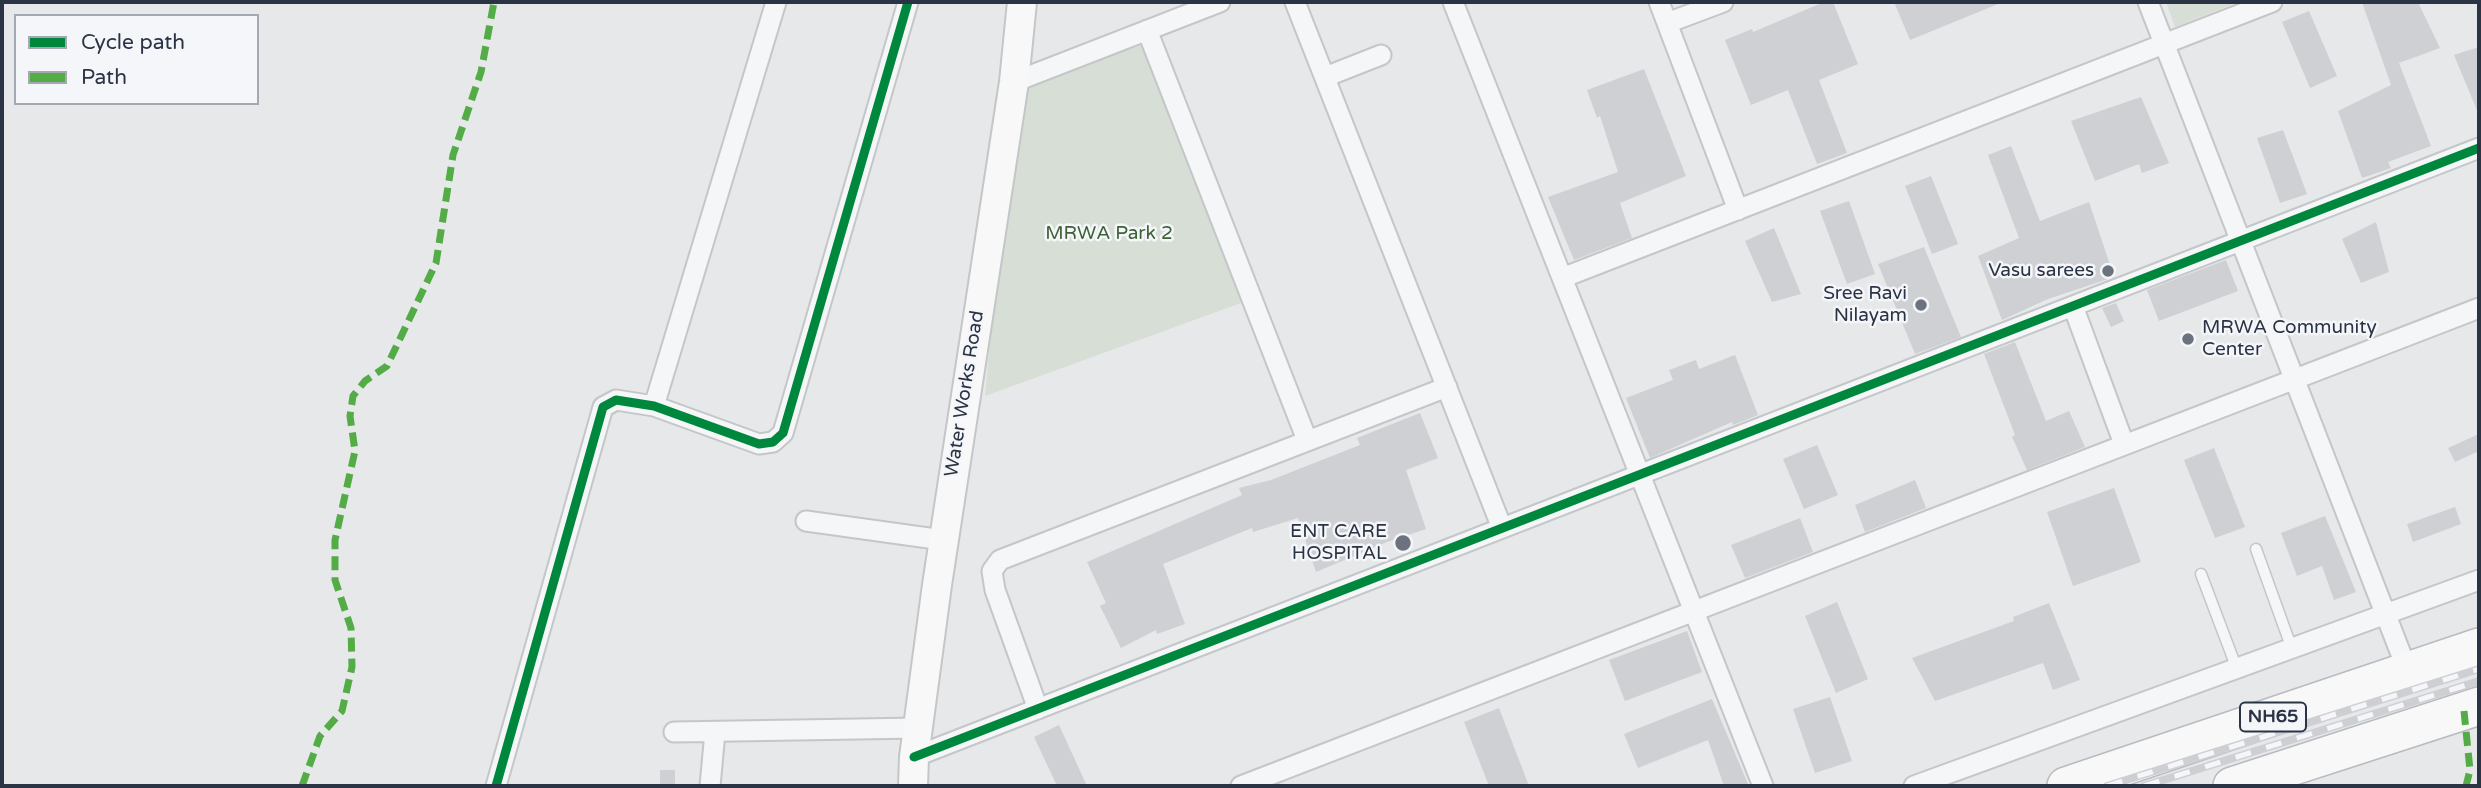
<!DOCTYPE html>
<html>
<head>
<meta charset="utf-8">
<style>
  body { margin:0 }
  #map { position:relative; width:2481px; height:788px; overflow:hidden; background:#e6e8ea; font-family:"Varela Round",sans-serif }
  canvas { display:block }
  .frame { position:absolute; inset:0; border:4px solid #2b3445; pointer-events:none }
  .legend { position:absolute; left:14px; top:14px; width:245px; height:91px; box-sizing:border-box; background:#f4f6f9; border:2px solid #a4a8b1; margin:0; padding:9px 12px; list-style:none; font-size:21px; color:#2b3445 }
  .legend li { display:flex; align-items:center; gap:14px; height:35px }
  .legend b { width:35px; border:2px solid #a4a8b1 }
</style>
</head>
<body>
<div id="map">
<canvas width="2481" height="788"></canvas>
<div class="frame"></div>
<ul class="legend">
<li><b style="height:9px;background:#00873e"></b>Cycle path</li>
<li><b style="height:9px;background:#54ac47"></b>Path</li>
</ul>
</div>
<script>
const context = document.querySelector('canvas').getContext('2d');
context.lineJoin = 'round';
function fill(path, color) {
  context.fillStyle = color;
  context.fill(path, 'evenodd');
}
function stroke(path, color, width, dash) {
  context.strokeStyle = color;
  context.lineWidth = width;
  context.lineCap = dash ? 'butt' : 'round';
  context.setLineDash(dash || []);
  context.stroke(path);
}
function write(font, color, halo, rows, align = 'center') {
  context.font = font + ' "Varela Round",sans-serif';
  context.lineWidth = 5;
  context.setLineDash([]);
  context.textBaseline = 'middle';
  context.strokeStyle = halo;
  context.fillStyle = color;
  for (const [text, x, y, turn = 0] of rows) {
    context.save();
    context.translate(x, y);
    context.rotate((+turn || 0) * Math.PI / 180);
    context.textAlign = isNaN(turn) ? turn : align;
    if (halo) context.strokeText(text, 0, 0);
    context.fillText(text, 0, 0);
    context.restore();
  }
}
const green = new Path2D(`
  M2166,2h72l-63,25z
  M1152,42l100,257 -267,97 28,-308z`);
const building = new Path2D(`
  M1824,2h9l25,62 -39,16 28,73 -30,11 -29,-74 -37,15 -26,-65 27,-11 1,3z
  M1894,2h109l-93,38z
  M2362,2h56l22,46 -41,15 32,83 -43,16 3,6 -29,10 -24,-67 53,-26z
  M2309,11l28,65 -27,12 -28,-66z
  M2479,47v68l-25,-60z
  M1644,69l42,107 -66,27 12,35 -58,22 -26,-63 70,-25 -18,-56 -3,2 -10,-28z
  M2141,97l28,66 -27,10 -3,-9 -44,17 -24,-60z
  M2283,130l24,64 -27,9 -23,-65z
  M2011,146l29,75 49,-19 25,75 -66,22 -46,21 -24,-64 41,-18 -31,-83z
  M1931,176l27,68 -26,10 -27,-68z
  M1849,201l26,73 -28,10 -27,-73z
  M2376,222l13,50 -28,11 -19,-44z
  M1774,228l27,66 -29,8 -27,-61z
  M1924,247l37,90 -46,17 -37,-90z
  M2226,260l12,31 -79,30 -12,-31z
  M2116,303l8,18 -13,6 -9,-19z
  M2015,342l31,79 23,-10 16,36 -58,23 -15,-33 3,-2 -31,-81z
  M1735,355l23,60 -25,10 -1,-3 -82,36 -24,-60 47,-18 -4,-10 27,-10 3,9z
  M1420,413l18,45 -32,12 20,59 -39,13 -71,30 -18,-54 -45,14 -1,-4 -89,36 22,60 -28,10 -1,-4 -35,18 -21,-42 6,-3 -19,-41 155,-67 -3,-7 32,-8 89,-35 -3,-7z
  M2479,434v17l-24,11 -7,-14z
  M1817,445l21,50 -34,14 -21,-50z
  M2214,448l31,79 -30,11 -31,-78z
  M1915,480l11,28 -61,24 -10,-27z
  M2114,488l27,74 -68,24 -26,-74z
  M2455,507l6,17 -48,18 -6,-18z
  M2325,516l31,76 -22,8 -12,-34 -25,10 -16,-43z
  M1800,518l13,34 -68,26 -14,-33z
  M1837,602l31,77 -32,14 -31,-77z
  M2049,603l31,77 -27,10 -10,-27 -108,38 -23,-43 102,-37 -1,-4z
  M1687,631l15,41 -77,29 -16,-41z
  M1830,697l22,64 -37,12 -22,-64z
  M1712,699l36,85 -24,2 -16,-46 -70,28 -14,-34z
  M1499,708l30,78h-40l-25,-64z
  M1059,725l28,61h-30l-23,-49z
  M660,770h15v16h-15z`);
const lane = new Path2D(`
  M2256,549l36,100
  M2201,574l36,95`);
const street = new Path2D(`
  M1295,2l207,526
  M1453,2l310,784
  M1659,2l79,208
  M2148,2l260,670
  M1667,23l56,-21
  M1147,30l160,410
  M1325,77l56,-22
  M1014,82l206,-80
  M1562,278l710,-276
  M2073,306l51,138
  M654,406l122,-404
  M806,521l137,19
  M1038,709l-43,-119 -3,-19 8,-11 447,-173
  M674,732l244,-4
  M914,757l1565,-609
  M496,786l107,-379 13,-7 38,6 105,38 14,-2 10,-9 125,-431
  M710,786l5,-54
  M1241,786l1238,-478
  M1914,786l565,-206`);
const secondary = new Path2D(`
  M913,786l1,-29 23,-172 77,-503 8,-80`);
const highway = new Path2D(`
  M2066,786l413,-139
  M2232,786l247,-80`);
const rail = new Path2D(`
  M2107,786l372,-117
  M2144,786l335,-105`);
const quiet = new Path2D(`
  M2464,711l6,59 -4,16
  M302,786l18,-50 22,-25 10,-44 -1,-39 -16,-48v-40l20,-89 -5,-35 3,-20 12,-15 22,-15 49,-103 17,-108 28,-83 13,-70`);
const cycleway = new Path2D(`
  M914,757l1565,-609
  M496,786l107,-379 13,-7 38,6 105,38 14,-2 10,-9 125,-431`);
const markers = [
  [2108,271,7,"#6c737f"],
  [1921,305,7,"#6c737f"],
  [2188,339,7,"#6c737f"],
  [1403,543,9,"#6c737f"]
];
const shields = [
  [2273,717,66]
];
const shieldNames = [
  ["NH65",2273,717]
];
const parkNames = [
  ["MRWA Park 2",1109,234]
];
const poiNames = [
  ["Vasu sarees",2094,271],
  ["Sree Ravi",1907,294],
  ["Nilayam",1907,316],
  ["MRWA Community",2202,328,"left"],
  ["Center",2202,350,"left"],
  ["ENT CARE",1387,532],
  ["HOSPITAL",1387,554]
];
const streetNames = [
  ["Water Works Road",965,394,-81]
];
fill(green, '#d6ded6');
fill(building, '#ced0d3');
stroke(lane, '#c4c6c8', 13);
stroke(street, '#c4c6c8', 23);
stroke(secondary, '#c4c6c8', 32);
stroke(highway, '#b8bbbf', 40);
stroke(lane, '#f5f6f7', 10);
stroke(street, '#f5f6f7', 19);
stroke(secondary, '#f8f8f8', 28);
stroke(highway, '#f8f8f8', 37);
stroke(rail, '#cecfd2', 8);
stroke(rail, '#f4f6f9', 5, [16]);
stroke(quiet, '#54ac47', 7, [14, 7]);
stroke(cycleway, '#00873e', 9);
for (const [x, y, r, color] of markers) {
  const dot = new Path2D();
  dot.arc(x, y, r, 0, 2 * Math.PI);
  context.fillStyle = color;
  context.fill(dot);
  stroke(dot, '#f4f6f9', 2.5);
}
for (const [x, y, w] of shields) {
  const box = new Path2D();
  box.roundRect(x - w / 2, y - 14.5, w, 29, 5);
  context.fillStyle = '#f4f6f9';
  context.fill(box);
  stroke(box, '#2b3445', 2);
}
write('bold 18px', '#2b3445', null, shieldNames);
write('19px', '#3f6138', '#f4f6f9', parkNames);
write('19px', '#2b3445', '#f4f6f9', poiNames, 'right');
write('19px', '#2b3445', '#f4f6f9', streetNames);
</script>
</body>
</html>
